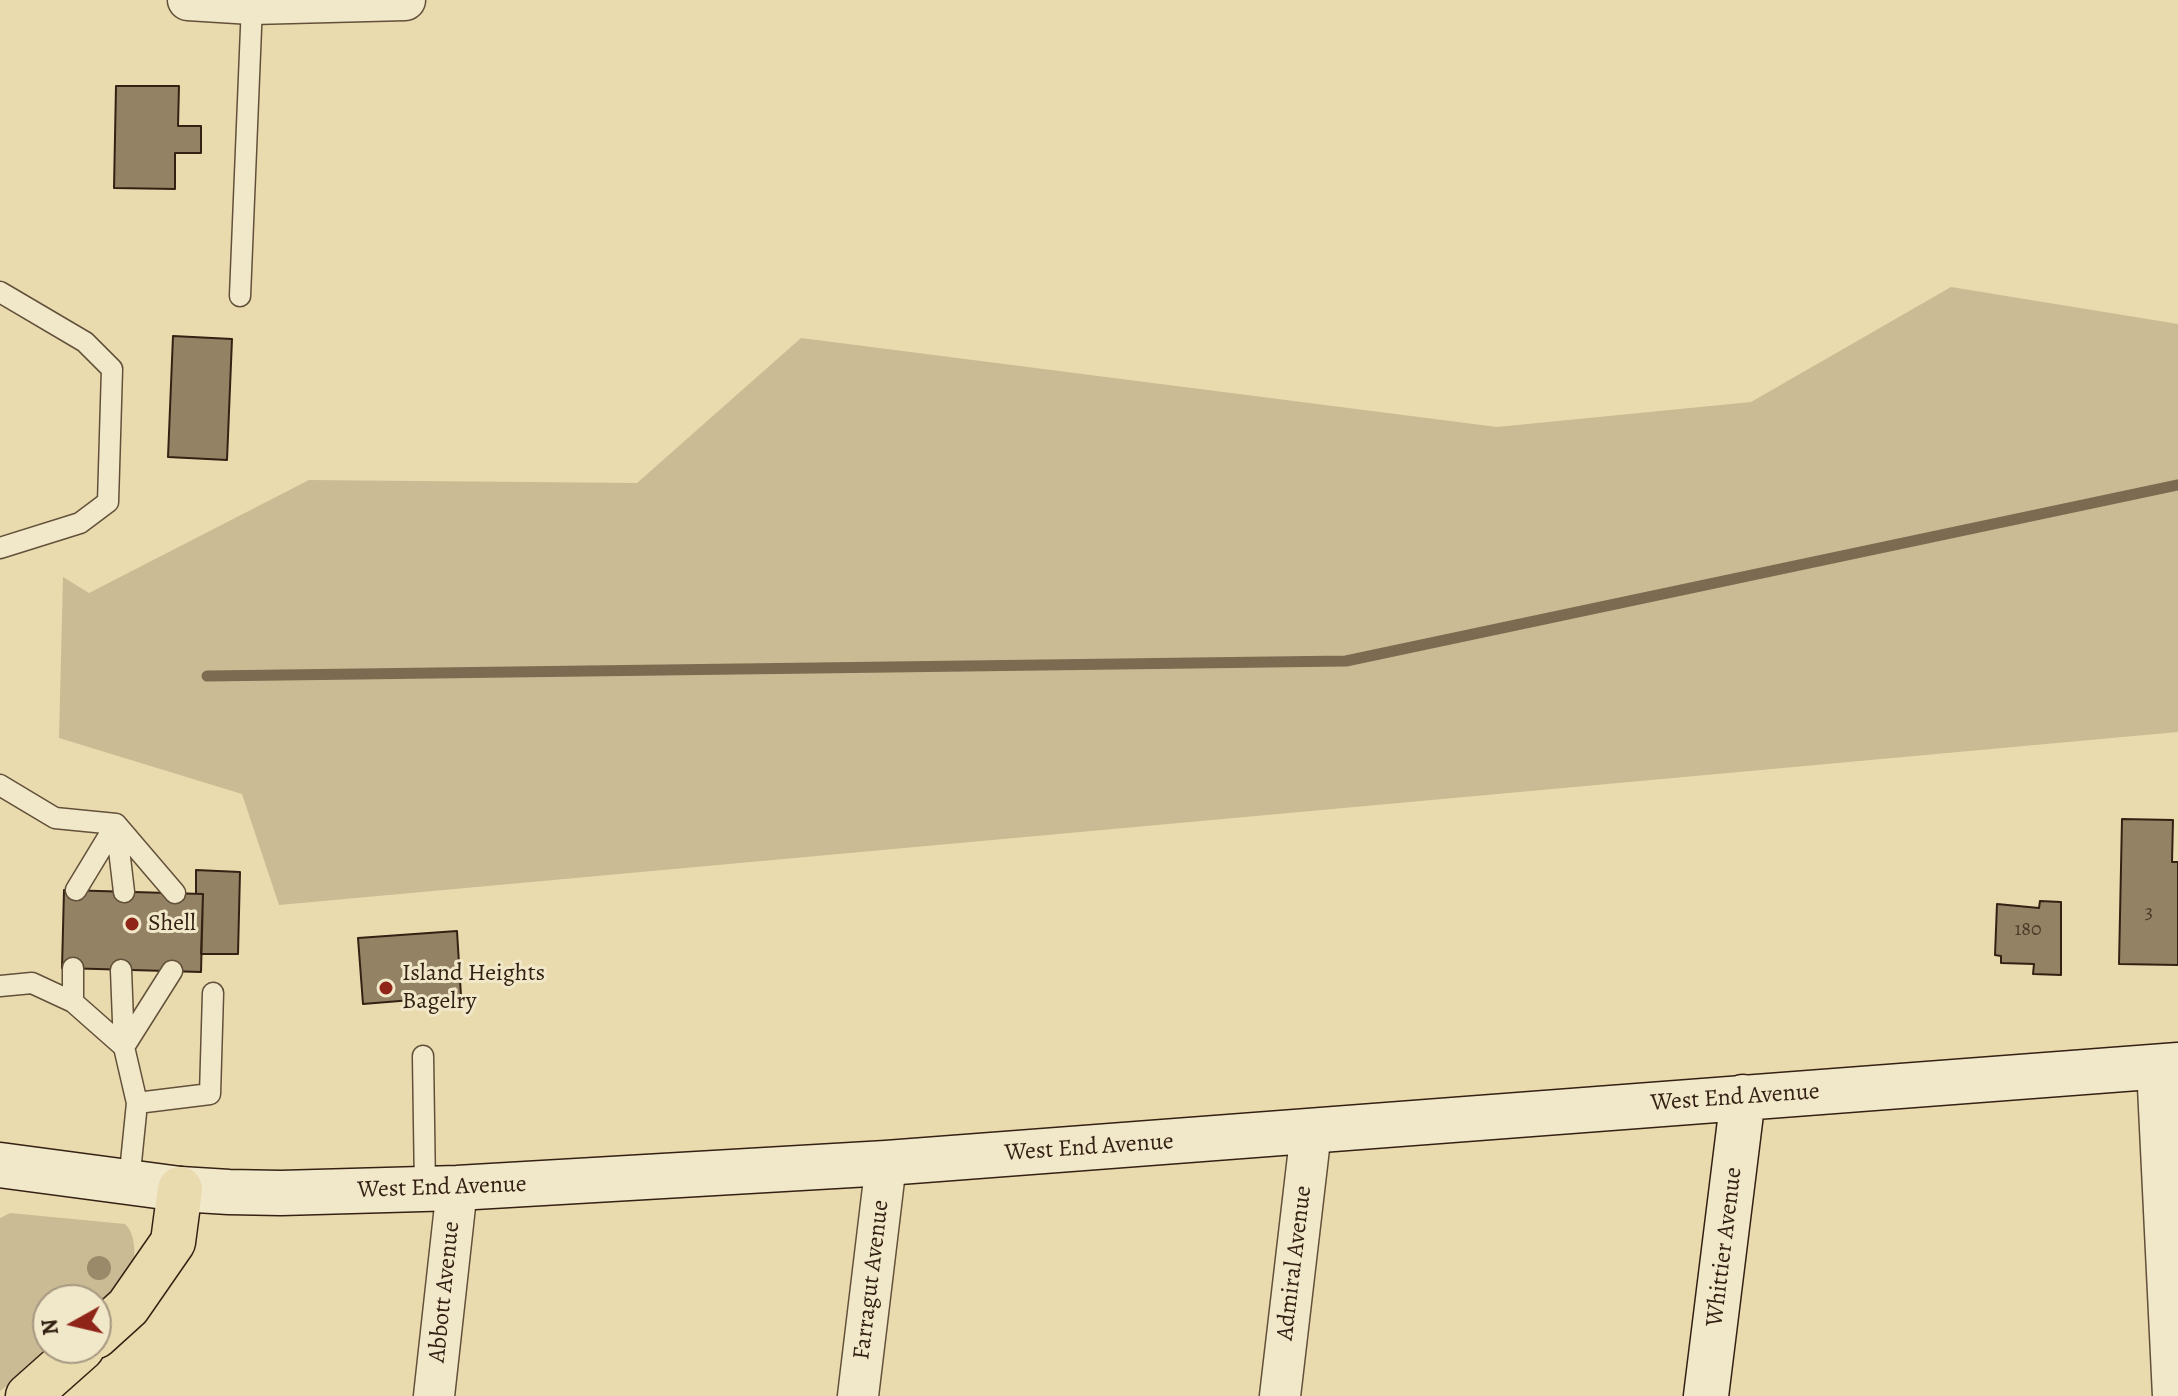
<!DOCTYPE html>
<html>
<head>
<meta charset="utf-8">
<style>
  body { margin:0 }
  #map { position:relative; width:2178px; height:1396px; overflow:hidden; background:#eadbae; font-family:Alegreya,serif }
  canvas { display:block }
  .north { position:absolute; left:32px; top:1284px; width:80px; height:80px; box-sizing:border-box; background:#f1e8ca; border:2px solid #a59881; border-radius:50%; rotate:262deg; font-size:22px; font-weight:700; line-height:32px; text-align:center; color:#342113 }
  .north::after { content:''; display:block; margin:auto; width:28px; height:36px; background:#8f2418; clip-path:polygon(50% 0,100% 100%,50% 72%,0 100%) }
</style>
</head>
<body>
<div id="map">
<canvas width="2178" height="1396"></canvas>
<div class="north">N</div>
</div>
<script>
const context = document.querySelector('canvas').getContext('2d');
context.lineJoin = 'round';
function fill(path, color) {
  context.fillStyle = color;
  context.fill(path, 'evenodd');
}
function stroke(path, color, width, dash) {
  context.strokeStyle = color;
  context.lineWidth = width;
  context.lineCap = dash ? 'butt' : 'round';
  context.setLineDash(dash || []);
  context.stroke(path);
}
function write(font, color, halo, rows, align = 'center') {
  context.font = font + ' Alegreya,serif';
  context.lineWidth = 6;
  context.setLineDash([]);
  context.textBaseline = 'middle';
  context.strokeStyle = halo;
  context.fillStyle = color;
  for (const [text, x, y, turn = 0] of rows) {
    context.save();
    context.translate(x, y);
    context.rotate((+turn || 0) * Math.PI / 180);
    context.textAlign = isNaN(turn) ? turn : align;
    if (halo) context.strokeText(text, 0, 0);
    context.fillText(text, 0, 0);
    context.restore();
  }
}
const green = new Path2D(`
  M1951,287l227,37v408l-1899,173 -37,-111 -183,-56 4,-161 26,16 220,-113 328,3 164,-145 696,89 254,-25z
  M10,1213l115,11c11,9 12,37 5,49 -8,15 -23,28 -34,41v-14h-48v48h9l-57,43v-173z`);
const stream = new Path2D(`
  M207,676l1139,-15 832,-176`);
const building = new Path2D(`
  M116,86h63l-1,40h23v27h-26v36l-61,-1z
  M173,336l59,3 -5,121 -59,-3z
  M2122,819l51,1 -1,42h6v103l-59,-1z
  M196,870l44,2 -2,82h-37l2,-60h-7z
  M64,890l139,4 -2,78 -139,-4z
  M2040,901l21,1v73l-28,-1 1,-10 -33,-1v-7l-6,-1 2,-51 42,4z
  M457,931l4,65 -98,8 -5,-66z`);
const lane = new Path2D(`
  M0,292l85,50 27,27 -4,133 -28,21 -80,25
  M240,296l12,-292
  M0,785l55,33 61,6 8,68
  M76,890l40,-66 59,69
  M121,970l3,77 13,56 -8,79
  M0,986l32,-3 41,19 51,45 48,-76
  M73,1002v-34
  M423,1056l2,133
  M137,1103l73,-9 3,-101`);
const street = new Path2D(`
  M188,0l64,4 153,-4
  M2157,1066l16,330
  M434,1396l23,-208
  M858,1396l28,-233
  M1280,1396l31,-265`);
const secondary = new Path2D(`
  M0,1165l180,24 49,3 52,1 176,-5 429,-25 1292,-98
  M1706,1396l37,-299`);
const highway = new Path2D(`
  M96,1336l32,-29 45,-65 7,-53
  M28,1396l54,-48`);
const trees = [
  [99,1268]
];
const markers = [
  [132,924,8,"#8f2418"],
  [386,988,8,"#8f2418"]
];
const numberNames = [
  ["3",2149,913],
  ["180",2028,930]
];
const poiNames = [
  ["Shell",148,924],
  ["Island Heights",402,974],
  ["Bagelry",402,1002]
];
const streetNames = [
  ["West End Avenue",1735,1098,-4],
  ["West End Avenue",1089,1148,-4],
  ["West End Avenue",442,1188,-2],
  ["Whittier Avenue",1725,1247,-83],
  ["Admiral Avenue",1295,1263,-83],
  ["Farragut Avenue",872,1280,-83],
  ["Abbott Avenue",445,1292,-84]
];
fill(green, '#cbbb94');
stroke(stream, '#7c6b50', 11);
fill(building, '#938264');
stroke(building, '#342113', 2);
stroke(lane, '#62503a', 23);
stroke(street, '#62503a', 43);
stroke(secondary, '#342113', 47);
stroke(highway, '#342113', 47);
stroke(lane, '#f1e8ca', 20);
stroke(street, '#f1e8ca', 40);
stroke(secondary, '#f1e8ca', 44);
stroke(highway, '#eadbae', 44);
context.fillStyle = '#9b8a6a';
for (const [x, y] of trees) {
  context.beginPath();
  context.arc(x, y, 12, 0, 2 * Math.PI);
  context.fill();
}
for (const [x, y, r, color] of markers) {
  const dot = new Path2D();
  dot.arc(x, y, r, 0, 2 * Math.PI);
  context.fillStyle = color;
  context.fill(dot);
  stroke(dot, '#f1e8ca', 3);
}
write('20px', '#4c3927', null, numberNames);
write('24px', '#342113', '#f1e8ca', poiNames, 'left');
write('24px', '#342113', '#f1e8ca', streetNames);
</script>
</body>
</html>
